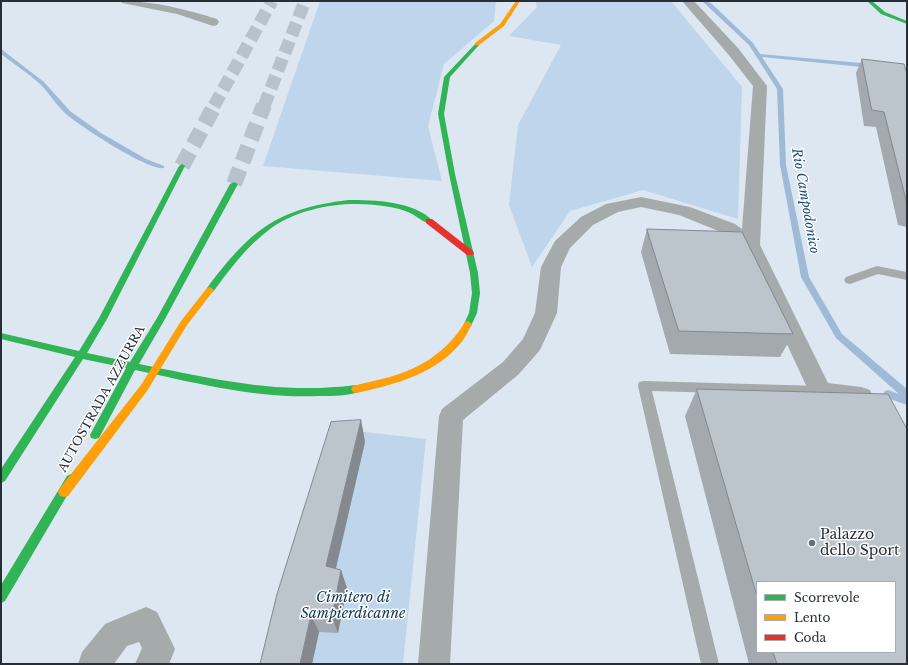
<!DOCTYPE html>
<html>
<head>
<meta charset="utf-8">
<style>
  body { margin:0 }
  #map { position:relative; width:908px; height:665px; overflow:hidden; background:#dce7f2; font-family:"Libre Baskerville",serif }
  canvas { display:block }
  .frame { position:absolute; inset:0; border:2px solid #272e36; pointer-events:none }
  .legend { position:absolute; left:756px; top:581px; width:140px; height:72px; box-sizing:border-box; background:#fff; border:1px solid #a9abaf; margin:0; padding:5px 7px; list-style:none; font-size:12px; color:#272e36 }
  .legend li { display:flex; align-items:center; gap:8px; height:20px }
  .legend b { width:20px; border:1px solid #a9abaf }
</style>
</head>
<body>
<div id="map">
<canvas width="908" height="665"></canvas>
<div class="frame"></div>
<ul class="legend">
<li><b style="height:5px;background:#30b455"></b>Scorrevole</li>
<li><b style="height:5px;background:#ff9f0a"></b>Lento</li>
<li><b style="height:5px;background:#e5322d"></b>Coda</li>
</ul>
</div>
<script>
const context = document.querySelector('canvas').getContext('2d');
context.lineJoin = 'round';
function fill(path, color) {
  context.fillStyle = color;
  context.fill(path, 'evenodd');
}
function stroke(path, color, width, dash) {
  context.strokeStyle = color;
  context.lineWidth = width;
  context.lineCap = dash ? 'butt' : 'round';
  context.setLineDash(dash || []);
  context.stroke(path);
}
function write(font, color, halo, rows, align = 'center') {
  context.font = font + ' "Libre Baskerville",serif';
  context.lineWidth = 3;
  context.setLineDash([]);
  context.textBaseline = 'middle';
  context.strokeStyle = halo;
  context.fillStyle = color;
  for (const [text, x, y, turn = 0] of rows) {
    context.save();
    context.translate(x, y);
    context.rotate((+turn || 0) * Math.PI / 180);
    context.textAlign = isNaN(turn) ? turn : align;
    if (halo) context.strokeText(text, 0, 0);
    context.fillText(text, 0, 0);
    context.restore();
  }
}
const green = new Path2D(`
  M320,1h176l-2,20 -50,43 -16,62 14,55 -179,-15z
  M535,1h136l71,86 -4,132 -95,-29 -73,21 -38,56 -23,-62 9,-80 43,-80 -52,-9 28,-29z
  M339,429l87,10 -23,225h-123z`);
const stream = new Path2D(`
  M702,1h5l5,3 41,39 7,11 112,10 3,2 -3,2 -110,-11 21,32 3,76 23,112 33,57 65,55v16l-22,-8 -2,-3 2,-3 3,-1 11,4 -63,-56 -35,-61 -21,-112 -3,-76 -28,-44z
  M1,49l43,33 26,29 31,22 45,26 18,7v2c-16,3 -84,-42 -98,-54 -10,-9 -17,-21 -26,-30 -12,-11 -26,-20 -39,-30z`);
const highwayTunnelFar1 = new Path2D(`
  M214,106l58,-105
  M264,106l41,-105`);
const highwayTunnel = new Path2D(`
  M182,166l33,-61
  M234,184l30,-79`);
const lane = new Path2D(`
  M877,266l30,6v8l-29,-6 -28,10 -4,-1 -2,-3 2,-3z
  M644,381l176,5 5,1 2,4 -2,4 -5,1 -168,-5 67,273h-18l-63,-278 1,-4z`);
const street = new Path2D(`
  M120,1c35,0 64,8 97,18l2,3 -2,3 -4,1 -36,-12 -55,-11z
  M682,1h12l44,47 29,38 -7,159 68,138 33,4 9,3 3,7 -3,7c-16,5 -43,-1 -58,-6l-70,-150 -21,-16 -42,-17 -38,-8 -23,5 -25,13 -23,23 -9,19 -4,46 -17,37 -21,24 -56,46 -13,244h-32l21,-248 3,-7 61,-47 20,-23 12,-26 6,-46 14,-26 26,-24 25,-13 35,-7 49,10 45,17 7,5 11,-143 -25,-32z
  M146,607l11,5 18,37 -6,15h-34l7,-16 -3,-6 -12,4 -13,18h-36l4,-12 23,-28z`);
const fast = new Path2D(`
  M867,1h5l13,11 22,9v3l-26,-10z
  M477,42l2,1v2l-29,32 -6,37 11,60 23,99 2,20 -3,20 -6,13 -3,1 -4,-3 5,-11 3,-20 -2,-20 -21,-99 -11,-60 6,-37z
  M182,164l3,2 -78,153 -20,34 43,9 27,-44 73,-134 4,-2 4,2 -73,135 -26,45c75,15 140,31 217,21l3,1 2,3 -2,3c-12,4 -26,4 -39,4 -62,3 -124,-13 -185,-26l-36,68 -4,1 -4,-1 -1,-3 36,-67 -43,-9 -78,122 -4,2v-14l74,-112 -74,-18v-6l78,18 20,-33 80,-152z
  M348,200c26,0 66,1 85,21l-1,2c-8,1 -15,-7 -22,-10 -6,-3 -14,-5 -20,-6 -40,-7 -86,-2 -120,22 -23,17 -40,40 -57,63h-6l-1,-2 1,-2c43,-57 68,-79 141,-88z
  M71,474l4,2 1,3 -1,3 -70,119 -4,2v-18l66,-109z`);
const slow = new Path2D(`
  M516,1h4l-16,25 -25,19h-4v-2l25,-19z
  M210,287l4,3 -27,35 -40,66 -79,105 -4,1 -4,-1 -2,-4 2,-4 81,-103 40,-64 26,-33z
  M468,321l4,3c-3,5 -5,11 -9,16 -24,33 -69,45 -107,53l-3,-1 -2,-3 2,-3c10,-3 22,-5 33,-8 34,-9 61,-26 79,-56z`);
const jam = new Path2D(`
  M426,219h6l41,32 1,2 -1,2h-6l-41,-32z`);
const wall = new Path2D(`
  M862,59l45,15v153l-9,-2 -22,-98 -12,-1 -8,-53z
  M647,229l146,105 -13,23 -110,-3 -29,-102z
  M697,389l210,275h-158l-64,-248zM757,582l138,70h-138z
  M361,420l4,22 -29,127 5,1 6,18 -9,45 -19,-1 -7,32h-52z`);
const shadedWall = new Path2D(`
  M361,420l4,22 -33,142 -6,-18z
  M341,570l6,18 -9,45 -6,-16z
  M311,615l8,17 -7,32h-12z`);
const building = new Path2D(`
  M862,59l42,5 3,10v130l-23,-92 -12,-2z
  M647,229l95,3 51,102 -114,-3z
  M697,389l191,5 19,35v235h-130l-4,-12h122v-70h-138v14z
  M361,420l-35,146 15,4 -9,47 -21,-2 -11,49h-40l17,-70 54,-172z`);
const markers = [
  [812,543,4,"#666f78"]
];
const streetNames = [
  ["AUTOSTRADA AZZURRA",102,399,-61]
];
const waterNames = [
  ["Rio Campodonico",805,201,80]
];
const nearPoinames = [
  ["Palazzo",820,535],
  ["dello Sport",820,551]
];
const nearParknames = [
  ["Cimitero di",353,598],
  ["Sampierdicanne",353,614]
];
fill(green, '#bfd5ec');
fill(stream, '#9fbad6');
stroke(highwayTunnelFar1, '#b8c2cc', 13, [13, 6]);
stroke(highwayTunnel, '#b8c2cc', 16, [16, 8]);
fill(lane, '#a5aaaa');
fill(street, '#a5aaaa');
fill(fast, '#30b455');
fill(slow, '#ff9f0a');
fill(jam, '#e5322d');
fill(wall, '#a2a9af');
fill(shadedWall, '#84898f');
fill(building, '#bcc4cc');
stroke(building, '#84898f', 1);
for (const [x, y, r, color] of markers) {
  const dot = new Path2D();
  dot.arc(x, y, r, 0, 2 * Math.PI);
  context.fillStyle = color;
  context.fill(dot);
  stroke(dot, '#fff', 1.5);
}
write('12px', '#272e36', '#fff', streetNames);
write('italic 13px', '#174a77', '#fff', waterNames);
write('14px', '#272e36', '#fff', nearPoinames, 'left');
write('italic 14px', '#0e3557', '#fff', nearParknames);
</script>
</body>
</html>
